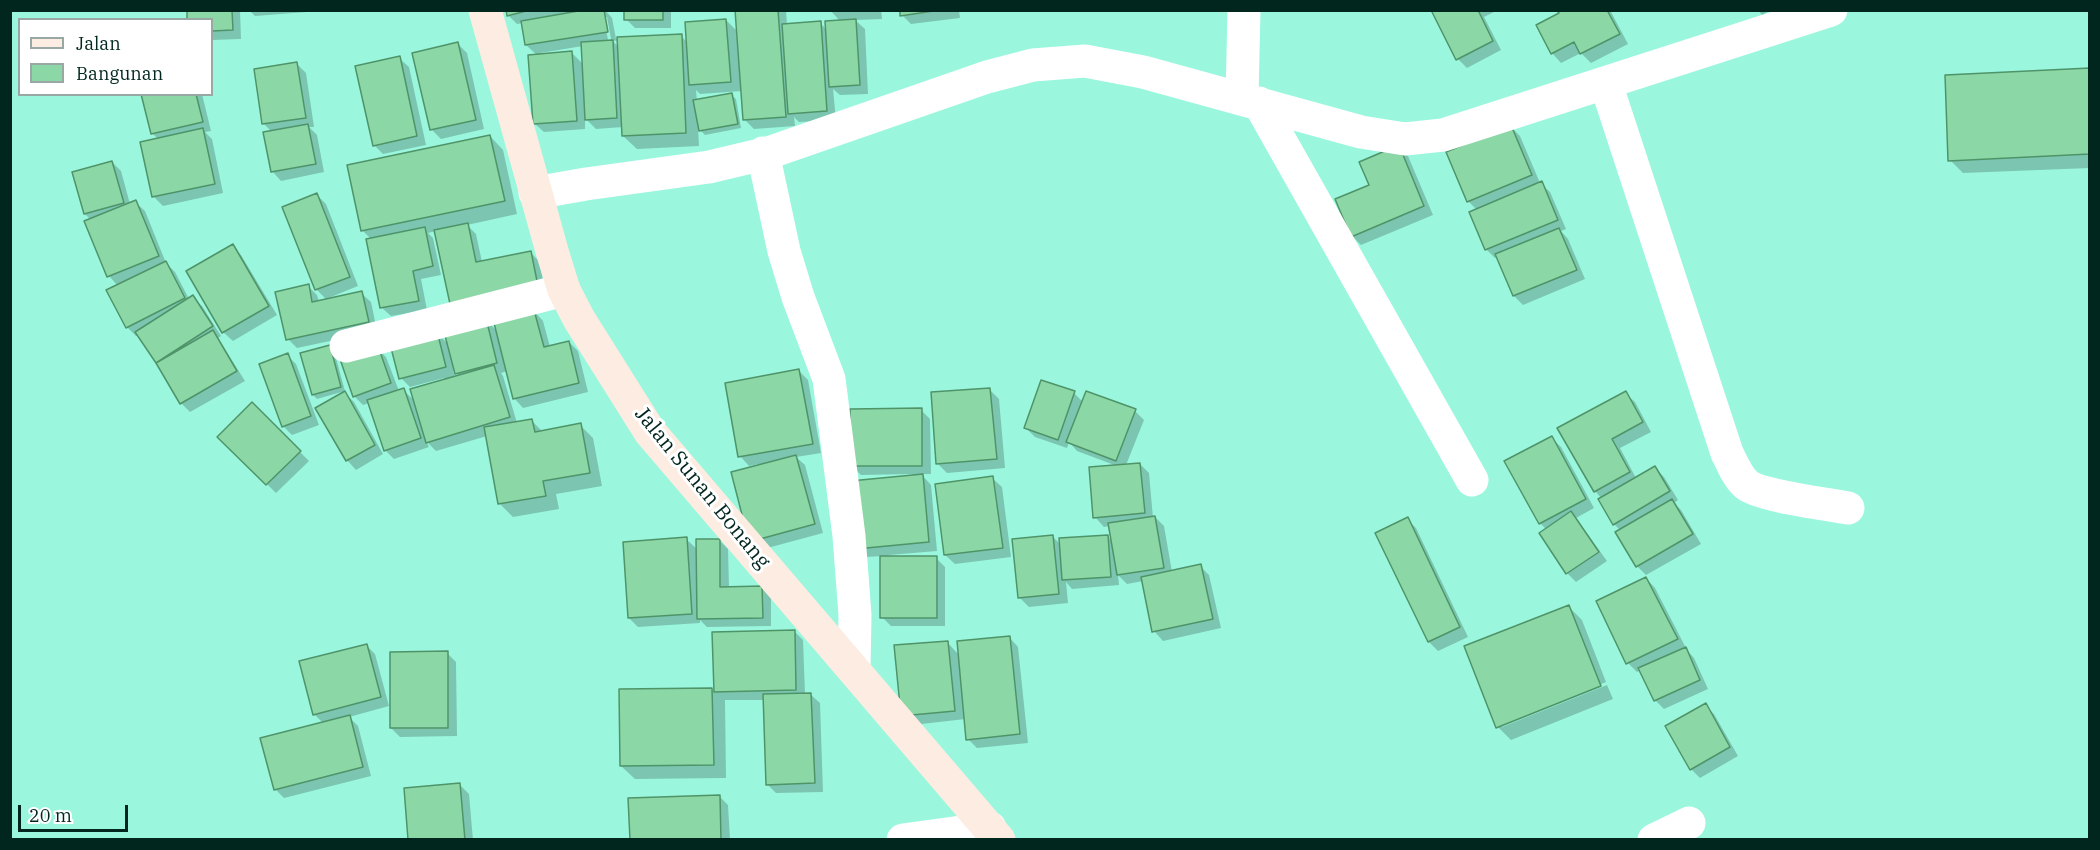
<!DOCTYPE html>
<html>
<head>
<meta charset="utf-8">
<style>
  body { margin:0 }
  #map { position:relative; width:2100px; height:850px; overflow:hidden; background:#9af7de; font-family:"IBM Plex Serif",serif }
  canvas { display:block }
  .frame { position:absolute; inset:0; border:12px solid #00261d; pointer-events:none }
  .legend { position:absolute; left:18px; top:18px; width:195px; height:78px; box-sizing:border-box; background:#fff; border:2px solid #99a8a5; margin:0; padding:8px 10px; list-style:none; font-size:18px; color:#00261d }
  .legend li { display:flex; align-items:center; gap:12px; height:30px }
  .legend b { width:30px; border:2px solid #99a8a5 }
  .scale { position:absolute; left:18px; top:805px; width:110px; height:27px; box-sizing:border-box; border:3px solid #00261d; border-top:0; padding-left:8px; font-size:18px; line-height:21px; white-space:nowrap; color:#00261d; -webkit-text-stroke:4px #fff; paint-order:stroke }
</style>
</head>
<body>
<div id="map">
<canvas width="2100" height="850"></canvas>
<div class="frame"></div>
<ul class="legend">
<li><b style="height:8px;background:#fdece1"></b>Jalan</li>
<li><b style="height:16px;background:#8bd7a5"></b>Bangunan</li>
</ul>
<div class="scale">20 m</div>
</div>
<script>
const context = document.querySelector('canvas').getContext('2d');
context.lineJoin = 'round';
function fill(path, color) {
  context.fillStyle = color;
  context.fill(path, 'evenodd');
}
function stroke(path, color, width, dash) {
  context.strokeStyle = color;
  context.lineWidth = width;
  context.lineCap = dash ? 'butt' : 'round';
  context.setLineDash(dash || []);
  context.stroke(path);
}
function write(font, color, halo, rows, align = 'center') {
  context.font = font + ' "IBM Plex Serif",serif';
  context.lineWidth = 6;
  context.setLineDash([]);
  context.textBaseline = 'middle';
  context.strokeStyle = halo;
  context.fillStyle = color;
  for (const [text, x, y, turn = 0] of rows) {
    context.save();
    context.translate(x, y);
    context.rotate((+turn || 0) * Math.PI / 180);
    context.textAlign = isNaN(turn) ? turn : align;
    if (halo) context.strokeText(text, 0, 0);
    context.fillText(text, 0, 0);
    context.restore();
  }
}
const shadow = new Path2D(`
  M189,10h51l1,29 -29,1v-20z
  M249,10h58v2l-52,4z
  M507,10h73v3l25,-3 7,8 4,21 65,-3 7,7 38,-23 12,12 -2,-22h50l1,15 33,-2 7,7 13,-9 -10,-11h51l1,9 -27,1 10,9 3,65 -28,1 -7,-6 3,31 -37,2 -5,-5 1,9 -41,3 -9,-9 -3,-29 -42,3 -4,-4 1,11 34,-6 5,4 5,29 -36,7 -7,-7 1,18 -62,3 -14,-13v-9l-27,2 -11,-11v11l-41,3 -10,-9 4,-67 -12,-11 -3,-22 -6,1 -9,-9zM604,17h3l4,22 -3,1zM619,40v8l-6,-7zM583,46l1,19 -12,-12 -32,2v-2z
  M626,10h45v18h-36l-9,-9z
  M901,10h58l1,8 -49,6 -9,-9z
  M1433,10h65l-14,7 17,33 -34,18 -9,-9z
  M1559,10h51l18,34 -37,19 -10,-10 -20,10 -9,-10 9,-40z
  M1758,10h13l-9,5z
  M458,44l9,9 17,76 -43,10 -9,-9 -18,-76z
  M399,58l10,9 17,78 -43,9 -9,-9z
  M297,64l9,9 8,54h-5l8,8 7,37 -43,9 -9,-10v-39l-8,-8z
  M2090,70v98l-127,5 -13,-13z
  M143,94h59l9,37 -6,1 7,7 11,54 -60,13 -9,-9 -12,-54 16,-4 -6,-6z
  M1511,127l9,9 20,47 10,9 16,37 -5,2 7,8 17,40 -62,26 -9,-9 -16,-39 -3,1 -9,-9 -9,-39 -9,-9z
  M490,136l13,14 14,64 -50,11 9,9 6,28 48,-10 9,9 7,33 -86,18 -24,-81 -8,2 5,5 8,37 -20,4 6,31 -36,6 -10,-9 -10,-68 -8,-8z
  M1399,147l9,9 25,59 -72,30 -9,-9 19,-50z
  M112,162l9,9 9,33 5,-2 10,9 21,52 9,9 14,27 3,-2 10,9 19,30 -3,2 27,43 -55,31 -9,-9 -42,-68 -3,1 -9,-9 -9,-41 -9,-10 -18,-56 -6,-6z
  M317,195l9,9 32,82 -32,13 -9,-9 -33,-82z
  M232,246l9,9 36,60 -44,26 -10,-9z
  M308,286l9,9 2,7 42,-9 10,9 6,29 -80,17 -9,-9z
  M534,311l9,10 7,26 19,-5 9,9 10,41 -65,16 -9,-10 -6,-27 -7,2 2,3 14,47 15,-2 11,11 37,-7 13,13 9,48 -46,8 3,15 -46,8 -14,-14 -12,-67 -51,15 -10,-10 3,6 -35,12 -9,-9 -16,-47 -6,2 -9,-9 23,-48 9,9 13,34 4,-1 13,12 28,-21v-3l-34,9 -9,-9 36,-45 12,12 36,-26 13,13zM453,370l7,6 -5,2z
  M334,351l11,40 -28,8 -4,-4z
  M287,355l9,9 23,61 -27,10 -9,-9z
  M799,371l9,9 13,73 -25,4 9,8 18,68 -63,17 -1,-84 -1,-2 -9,2 -9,-10z
  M990,390l9,9 6,69 -58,5 -9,-9z
  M345,393l9,9 29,52 -27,16 -9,-10z
  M1074,393l9,9 52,9 9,9 -18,45 14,-1 9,9 4,45 2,-1 9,9 8,46 28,-6 9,9 12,53 -58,13 -9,-10 -11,-50 -16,3 -9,-9 1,10 -47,4 -6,-7 2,21 -39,4 -9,-9 33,-61 8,8 46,-9 6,6 -3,-16 -6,1 -9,-10 22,-51 -40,-15 -8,-9 -2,6 -32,-11 -9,-9z
  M1625,393l10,9 16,30 -31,16 16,30 18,-11 10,10 14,23 -4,3 7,7 20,34 -55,31 -9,-9 -16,-35 -7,-7 -12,-25 -7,-8z
  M252,404l57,57 -33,32 -57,-56z
  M921,410l9,9 1,55h-10l10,11 6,66 -48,4v3h47l9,9v59h-54l-9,-9v-61l-16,1 -9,-9 55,-74 -51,1 -9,-9z
  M1552,438l9,9 33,61 -18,10 31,43 -31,21 -9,-9 -21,-44 -6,-6z
  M992,478l10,9 9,70 -56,7 -10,-9z
  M1407,519l9,9 52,109 -30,14 -9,-9 -52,-109z
  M686,539l12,11 21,-10 9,9 1,39h32l10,9v29l-64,1 -7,-7v3l-62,4 -9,-9z
  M1646,578l9,10 32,62 7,8 14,31 -44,20 -9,-9 -14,-30 -4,2 -9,-9 -30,-61z
  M1569,607l13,13 24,62 -104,42v3l105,-42 6,14 -102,41 -13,-13z
  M794,631l9,9 2,54h5l10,9 3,89 -47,1 -9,-9 -3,-84h-39l1,78 -91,1 -14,-13 91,-77 4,4 -2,-60z
  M1009,637l9,10 10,96 -51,5 -9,-9 -2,-20 -54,6 -10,-10 45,-73 12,13z
  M366,645l9,9 14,52 -40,11 9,9 13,50 -87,22 -9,-9 48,-66 -9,-9z
  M447,653l9,9 1,74 -57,1 -9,-9z
  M1705,705l9,9 24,42 -38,22 -9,-9z
  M460,785l9,9 4,46h-63z
  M719,796l9,9 2,35h-98z`);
const building = new Path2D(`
  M187,10h45l1,20 -21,1v-11h-25z
  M506,10h24l-23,6z
  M584,10h20l4,22 -83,13 -4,-24z
  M624,10h39v10h-39z
  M735,10h43l8,107 -43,3z
  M900,10h40l-40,6z
  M1431,10h47l15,31 -37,19z
  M1557,10h50l13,24 -40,20 -6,-12 -23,12 -15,-29 23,-12z
  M726,19l5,63 -42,3 -4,-63z
  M856,19l4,66 -31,2 -4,-66z
  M821,21l6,90 -39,3 -6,-90z
  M682,34l4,99 -64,3 -5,-99z
  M613,40l4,78 -32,2 -4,-78z
  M458,42l18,78 -46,10 -18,-77z
  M572,51l5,70 -44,3 -5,-69z
  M400,56l17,80 -44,10 -18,-80z
  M297,62l9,56 -44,6 -8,-55z
  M2090,68v86l-142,7 -3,-86z
  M732,93l6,31 -39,7 -6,-31z
  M141,94h55l7,28 -52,12z
  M308,124l8,40 -45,8 -8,-40z
  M1511,125l21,50 -65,27 -21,-50z
  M203,128l12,56 -63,13 -12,-55z
  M490,135l15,66 -144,30 -14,-66z
  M1399,145l25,61 -73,31 -16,-38 34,-14 -10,-23z
  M112,161l12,42 -40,11 -12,-42z
  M1542,181l16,39 -73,30 -16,-38z
  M317,193l33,84 -35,13 -33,-83z
  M136,200l23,56 -52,21 -23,-56z
  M468,223l8,39 55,-11 7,35 -88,18 -16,-74z
  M425,227l8,39 -20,5 6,30 -39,7 -14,-69z
  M1559,228l18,42 -64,26 -18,-42z
  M233,244l36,62 -47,27 -36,-62z
  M166,261l19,37 -59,30 -20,-38z
  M309,284l3,18 50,-11 7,31 -83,18 -11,-48z
  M193,295l20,31 -57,37 -21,-31z
  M534,310l10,37 25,-6 10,42 -66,16 -20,-80z
  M486,318l11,45 -42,11 -12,-46z
  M213,330l24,41 -57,33 -24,-41z
  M437,331l9,36 -47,12 -9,-35z
  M330,345l11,42 -29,8 -12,-42z
  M378,346l13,37 -38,14 -13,-38z
  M288,353l23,63 -29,11 -23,-63z
  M494,365l16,52 -84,26 -16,-54z
  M799,369l14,75 -75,13 -13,-74z
  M1041,380l34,11 -17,49 -34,-12z
  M404,388l17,50 -37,13 -17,-51z
  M990,388l7,71 -61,5 -5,-72z
  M345,391l30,54 -29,16 -31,-53z
  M1086,391l50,18 -20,52 -50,-19z
  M1626,391l17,31 -31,17 18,33 -36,20 -37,-64z
  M252,402l49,49 -35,34 -49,-48z
  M922,408v58h-72v-57z
  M532,419l3,13 46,-9 9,50 -47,8 3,15 -48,8 -14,-77z
  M1552,436l34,63 -47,25 -35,-63z
  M796,455l19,69 -66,18 -18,-70z
  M1140,463l5,50 -52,5 -4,-51z
  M1655,466l15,25 -57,34 -15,-26z
  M923,474l6,68 -73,7 -6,-68z
  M993,476l10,72 -59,7 -9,-71z
  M1672,499l21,35 -57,33 -21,-35z
  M1571,511l28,41 -33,22 -27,-41z
  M1155,516l9,52 -47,7 -9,-52z
  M1408,517l52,110 -32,15 -53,-109z
  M1053,535l6,59 -41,4 -6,-59z
  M1108,535l3,42 -49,3 -3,-42z
  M687,537l5,77 -64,4 -5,-76z
  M696,539h24v48l42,-1 1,32 -66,1z
  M880,556h57v62h-57z
  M1201,564l12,55 -61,13 -11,-55z
  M1646,577l32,62 -52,25 -30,-63z
  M1569,605l32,81 -105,42 -32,-82z
  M795,630l1,60 -82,2 -2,-60z
  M1010,636l10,98 -54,6 -9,-99z
  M948,641l7,70 -54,5 -7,-71z
  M367,644l14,53 -68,18 -14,-54z
  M1686,647l14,33 -46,21 -16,-33z
  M448,651v77h-58v-76z
  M712,688l2,77 -94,1 -1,-77z
  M811,693l4,90 -49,2 -3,-91z
  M1706,703l24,44 -40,23 -25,-44z
  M350,715l13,52 -89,23 -14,-52z
  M460,783l5,57h-57l-4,-52z
  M720,795l1,45h-91l-2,-42z`);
const street = new Path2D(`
  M1606,84l121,369c5,10 11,25 20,32 15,11 80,19 101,23
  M1242,98l2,-88
  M1259,103l213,377
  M763,153l21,98 14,46 31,82 20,157 6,79 -1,55
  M535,193l51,-9 123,-17 59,-14 219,-76 46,-12 52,-4 58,11 218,60 44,7 38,-4 388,-125
  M346,346l218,-56
  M903,840l87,-12
  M1654,840l35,-17`);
const secondary = new Path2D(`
  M485,10l67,241 12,39 15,29 71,113 349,408`);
const streetNames = [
  ["Jalan Sunan Bonang",702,488,51]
];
fill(shadow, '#0003');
fill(building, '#8bd7a5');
stroke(building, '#4f9469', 1.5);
stroke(street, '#fff', 33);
stroke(secondary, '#fdece1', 33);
write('21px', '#00261d', '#fff', streetNames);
</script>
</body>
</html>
